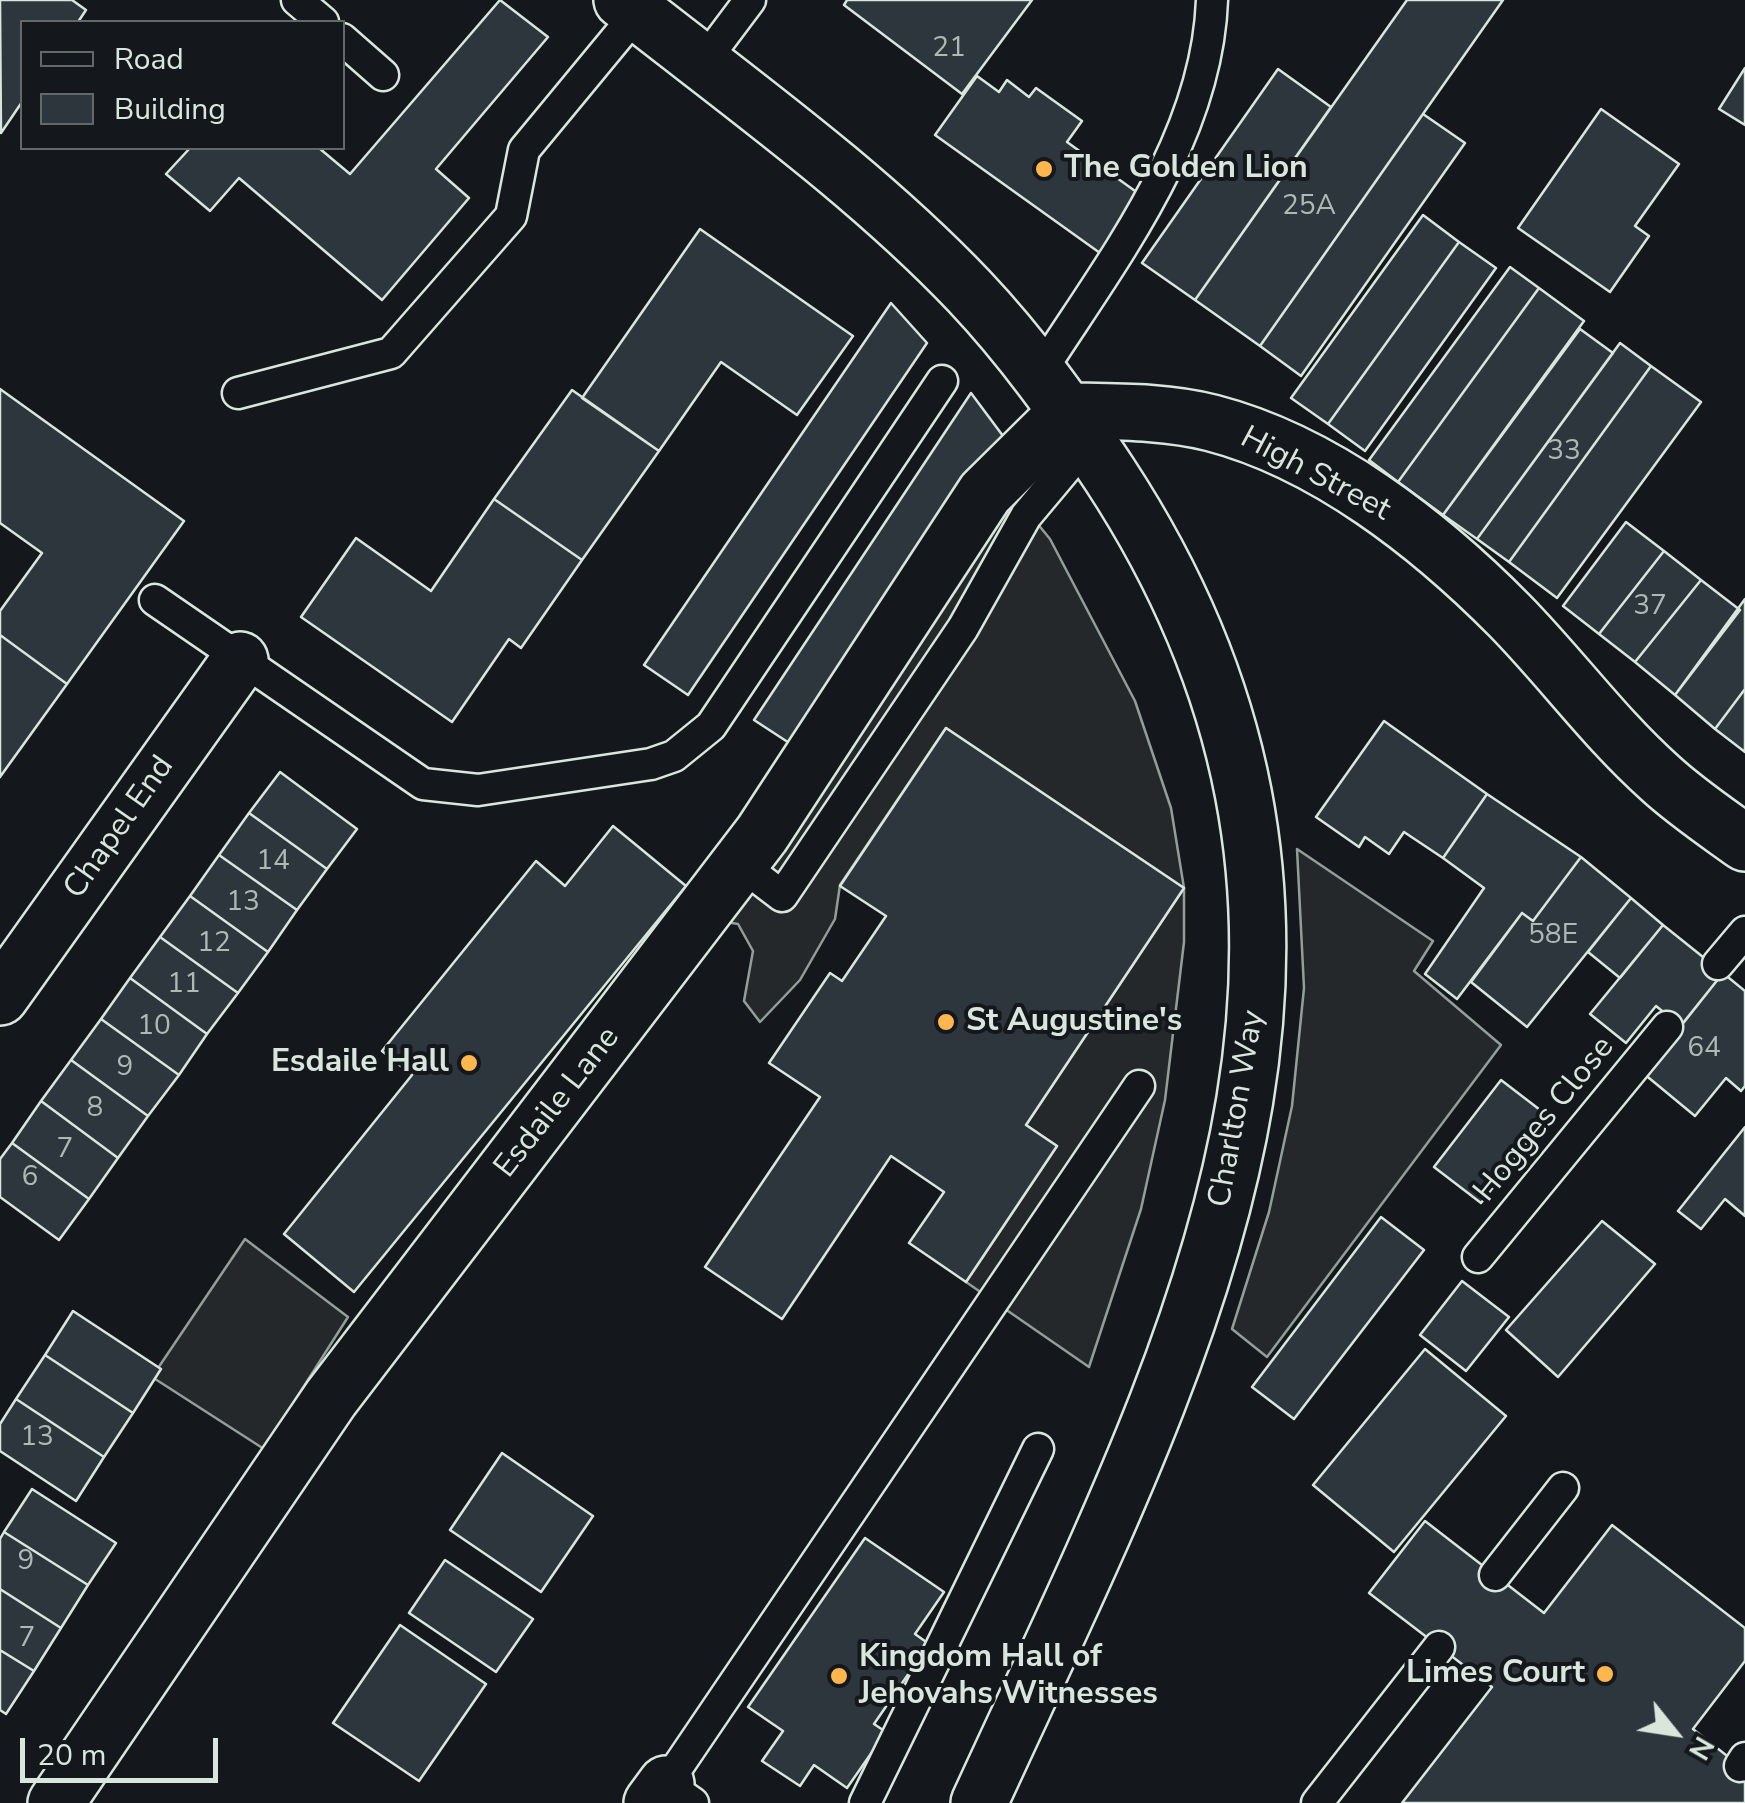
<!DOCTYPE html>
<html>
<head>
<meta charset="utf-8">
<style>
  body { margin:0 }
  #map { position:relative; width:1745px; height:1803px; overflow:hidden; background:#14181c; font-family:"Nunito Sans",sans-serif }
  canvas { display:block }
  .legend { position:absolute; left:20px; top:20px; width:325px; height:130px; box-sizing:border-box; background:#14181c; border:2px solid #626a69; margin:0; padding:12px 18px; list-style:none; font-size:30px; color:#d8e6dc }
  .legend li { display:flex; align-items:center; gap:20px; height:50px }
  .legend b { width:50px; border:2px solid #626a69 }
  .north { position:absolute; left:1625px; top:1683px; width:100px; height:100px; -webkit-text-stroke:8px #14181c; paint-order:stroke; rotate:120deg; font-size:28px; font-weight:700; line-height:40px; text-align:center; color:#d8e6dc }
  .north::after { content:''; display:block; margin:auto; width:35px; height:45px; background:#d8e6dc; clip-path:polygon(50% 0,100% 100%,50% 72%,0 100%) }
  .scale { position:absolute; left:20px; top:1738px; width:198px; height:45px; box-sizing:border-box; border:5px solid #d8e6dc; border-top:0; padding-left:12px; font-size:30px; line-height:35px; white-space:nowrap; color:#d8e6dc; -webkit-text-stroke:8px #14181c; paint-order:stroke }
</style>
</head>
<body>
<div id="map">
<canvas width="1745" height="1803"></canvas>
<ul class="legend">
<li><b style="height:12px;background:#14181c"></b>Road</li>
<li><b style="height:28px;background:#2c363c"></b>Building</li>
</ul>
<div class="north">N</div>
<div class="scale">20 m</div>
</div>
<script>
const context = document.querySelector('canvas').getContext('2d');
context.lineJoin = 'round';
function fill(path, color) {
  context.fillStyle = color;
  context.fill(path, 'evenodd');
}
function stroke(path, color, width, dash) {
  context.strokeStyle = color;
  context.lineWidth = width;
  context.lineCap = dash ? 'butt' : 'round';
  context.setLineDash(dash || []);
  context.stroke(path);
}
function write(font, color, halo, rows, align = 'center') {
  context.font = font + ' "Nunito Sans",sans-serif';
  context.lineWidth = 8;
  context.setLineDash([]);
  context.textBaseline = 'middle';
  context.strokeStyle = halo;
  context.fillStyle = color;
  for (const [text, x, y, turn = 0] of rows) {
    context.save();
    context.translate(x, y);
    context.rotate((+turn || 0) * Math.PI / 180);
    context.textAlign = isNaN(turn) ? turn : align;
    if (halo) context.strokeText(text, 0, 0);
    context.fillText(text, 0, 0);
    context.restore();
  }
}
const parking = new Path2D(`
  M1005,484l45,55 85,162 36,107 13,80v54l-19,158 -24,109 -52,158 -123,-85 91,-136 -31,-21 158,-237 -238,-160 -106,157 -5,34 -35,61 -40,42 -16,-21 9,-50 -15,-27 -36,-6z
  M1297,849l136,92 -19,30 87,74 -234,312 -35,-28 37,-117 23,-106 12,-118z
  M245,1239l103,78 -84,132 -112,-72z`);
const building = new Path2D(`
  M0,0h72l14,10 -8,12h-56v80l-21,31z
  M500,0l48,37 -112,132 33,29 -87,102 -143,-122 -29,33 -44,-37 24,-26h129l31,26z
  M847,0h185l-70,94 -118,-89z
  M1407,0h96l-243,346 -65,-46z
  M1745,68v57l-26,-16z
  M1278,69l53,38 -136,193 -53,-37z
  M977,76l22,16 8,-12 22,17 7,-9 46,33 -15,21 75,54 -42,57 -165,-118z
  M1601,109l78,55 -44,62 14,10 -39,56 -92,-64z
  M1423,114l42,29 -164,233 -41,-30z
  M1423,215l36,27 -131,182 -37,-26z
  M700,229l153,107 -56,79 -76,-53 -62,89 -77,-53z
  M1459,242l37,26 -131,183 -37,-27z
  M1510,267l29,21 -141,194 -29,-22z
  M1539,288l45,33 -141,194 -45,-33z
  M891,303l36,40 -239,352 -44,-30z
  M1580,329l33,24 -136,186 -34,-24z
  M1620,343l31,23 -142,196 -32,-23z
  M1651,366l50,36 -144,196 -48,-36z
  M0,389l184,132 -117,163 -67,-49v-24l42,-58 -42,-30z
  M572,390l87,61 -77,109 -88,-61z
  M971,393l35,47 -206,310 -46,-30z
  M494,499l88,61 -61,88 -12,-9 -57,83 -151,-105 55,-79 75,53z
  M1626,522l38,29 -65,83 -36,-28z
  M1664,551l37,29 -66,82 -36,-28z
  M1701,580l39,30 -65,85 -40,-33z
  M1745,599v90l-30,40 -40,-34z
  M0,635l67,49 -67,93z
  M1745,689v63l-30,-23z
  M1384,721l103,73 -44,64 -39,-26 -15,22 -24,-17 -6,10 -43,-30z
  M946,728l238,160 -158,237 31,21 -91,136 -57,-39 35,-51 -53,-36 -109,163 -77,-52 115,-170 -51,-34 61,-90 12,8 44,-65 -46,-30z
  M280,772l77,57 -30,40 -78,-56z
  M1487,794l94,63 -48,64 -11,-8 -65,86 -32,-25 59,-86 -41,-30z
  M249,813l78,56 -30,41 -78,-55z
  M613,826l73,60 -332,406 -70,-58 128,-159 -30,-24 154,-190 29,25z
  M219,855l78,55 -29,42 -78,-56z
  M1581,857l50,41 -104,129 -56,-45 51,-69 11,8z
  M190,896l78,56 -30,41 -78,-56z
  M1631,898l32,27 -43,53 -32,-26z
  M1663,925l60,48 -42,53 -25,-20 -30,37 -36,-29z
  M160,937l78,56 -31,41 -77,-56z
  M1723,973l22,18v95l-4,5 -15,-13 -31,38 -52,-43z
  M130,978l77,56 -28,41 -78,-56z
  M101,1019l78,56 -31,41 -77,-56z
  M71,1060l77,56 -30,42 -77,-57z
  M1501,1080l47,36 -67,87 -47,-36z
  M41,1101l77,57 -29,41 -77,-56z
  M1745,1127v89l-20,-17 -24,30 -23,-18z
  M12,1143l77,56 -30,41 -59,-43v-38z
  M1381,1217l43,33 -130,169 -42,-32z
  M1602,1221l53,43 -97,113 -52,-47z
  M1462,1281l47,36 -43,54 -46,-36z
  M73,1311l88,58 -28,44 -88,-58z
  M1425,1349l81,67 -112,136 -81,-67z
  M45,1355l88,58 -29,44 -88,-58z
  M16,1399l88,58 -28,44 -76,-50v-27z
  M502,1453l91,63 -52,76 -91,-62z
  M32,1489l84,54 -28,42 -84,-53z
  M1425,1521l119,92 68,-88 133,103v33l-52,68 52,41v33h-343l90,-116 -123,-94z
  M4,1532l84,53 -27,43 -61,-39v-50z
  M865,1538l79,54 -29,42 14,10 -55,80 12,8 -39,56 -33,-23 -14,21 -38,-25 21,-30 -35,-24z
  M445,1560l88,59 -37,53 -87,-59z
  M0,1589l61,39 -27,43 -34,-21z
  M400,1625l86,59 -67,97 -86,-58z
  M0,1650l34,21 -28,43 -6,-4z`);
const service = new Path2D(`
  M297,0l26,22
  M342,39l41,36
  M702,64l48,-64
  M1039,374c73,-114 168,-234 173,-374
  M238,393l153,-40 120,-137 13,-66 114,-138
  M155,600l268,184 55,6 173,-26 23,-8 37,-30 231,-345
  M740,864l42,32 181,-268 63,-112 62,-74
  M1718,964l27,-32
  M1478,1257l189,-230
  M1495,1575l68,-87
  M1740,1766l5,-8
  M693,1803l-27,-19 473,-698
  M865,1803l173,-354
  M1317,1803l122,-156`);
const minor = new Path2D(`
  M0,997l240,-337
  M56,1803l275,-405 431,-564 223,-341 83,-82c47,1 97,0 144,12 112,29 217,111 298,193 51,52 95,113 150,162 26,24 56,44 85,65
  M652,1803l14,-19`);
const primary = new Path2D(`
  M622,0c118,93 243,182 347,291 53,56 98,119 141,184 306,467 74,881 -131,1328`);
const markers = [
  [1044,169,10,"#ffb74d"],
  [946,1022,10,"#ffb74d"],
  [469,1063,10,"#ffb74d"],
  [1605,1674,10,"#ffb74d"],
  [839,1676,10,"#ffb74d"]
];
const numberNames = [
  ["21",949,49],
  ["25A",1309,207],
  ["33",1564,452],
  ["37",1650,607],
  ["14",273,862],
  ["13",243,903],
  ["58E",1553,936],
  ["12",214,944],
  ["11",184,985],
  ["10",154,1027],
  ["64",1704,1049],
  ["9",125,1068],
  ["8",95,1109],
  ["7",65,1150],
  ["6",30,1178],
  ["13",37,1438],
  ["9",26,1562],
  ["7",27,1639]
];
const poiNames = [
  ["The Golden Lion",1064,169],
  ["St Augustine's",966,1022],
  ["Esdaile Hall",449,1063,"right"],
  ["Kingdom Hall of",859,1658],
  ["Jehovahs Witnesses",859,1695],
  ["Limes Court",1585,1674,"right"]
];
const streetNames = [
  ["High Street",1315,475,28],
  ["Chapel End",120,828,-55],
  ["Esdaile Lane",558,1103,-52],
  ["Charlton Way",1238,1109,-80],
  ["Hogges Close",1545,1120,-51]
];
fill(parking, '#24282b');
stroke(parking, '#939e99', 2.5);
fill(building, '#2c363c');
stroke(building, '#d8e6dc', 2.5);
stroke(service, '#d8e6dc', 35);
stroke(minor, '#d8e6dc', 60);
stroke(primary, '#d8e6dc', 60);
stroke(service, '#14181c', 30);
stroke(minor, '#14181c', 55);
stroke(primary, '#14181c', 55);
for (const [x, y, r, color] of markers) {
  const dot = new Path2D();
  dot.arc(x, y, r, 0, 2 * Math.PI);
  context.fillStyle = color;
  context.fill(dot);
  stroke(dot, '#14181c', 4);
}
write('28px', '#adbab4', null, numberNames);
write('bold 32px', '#d8e6dc', '#14181c', poiNames, 'left');
write('32px', '#d8e6dc', '#14181c', streetNames);
</script>
</body>
</html>
